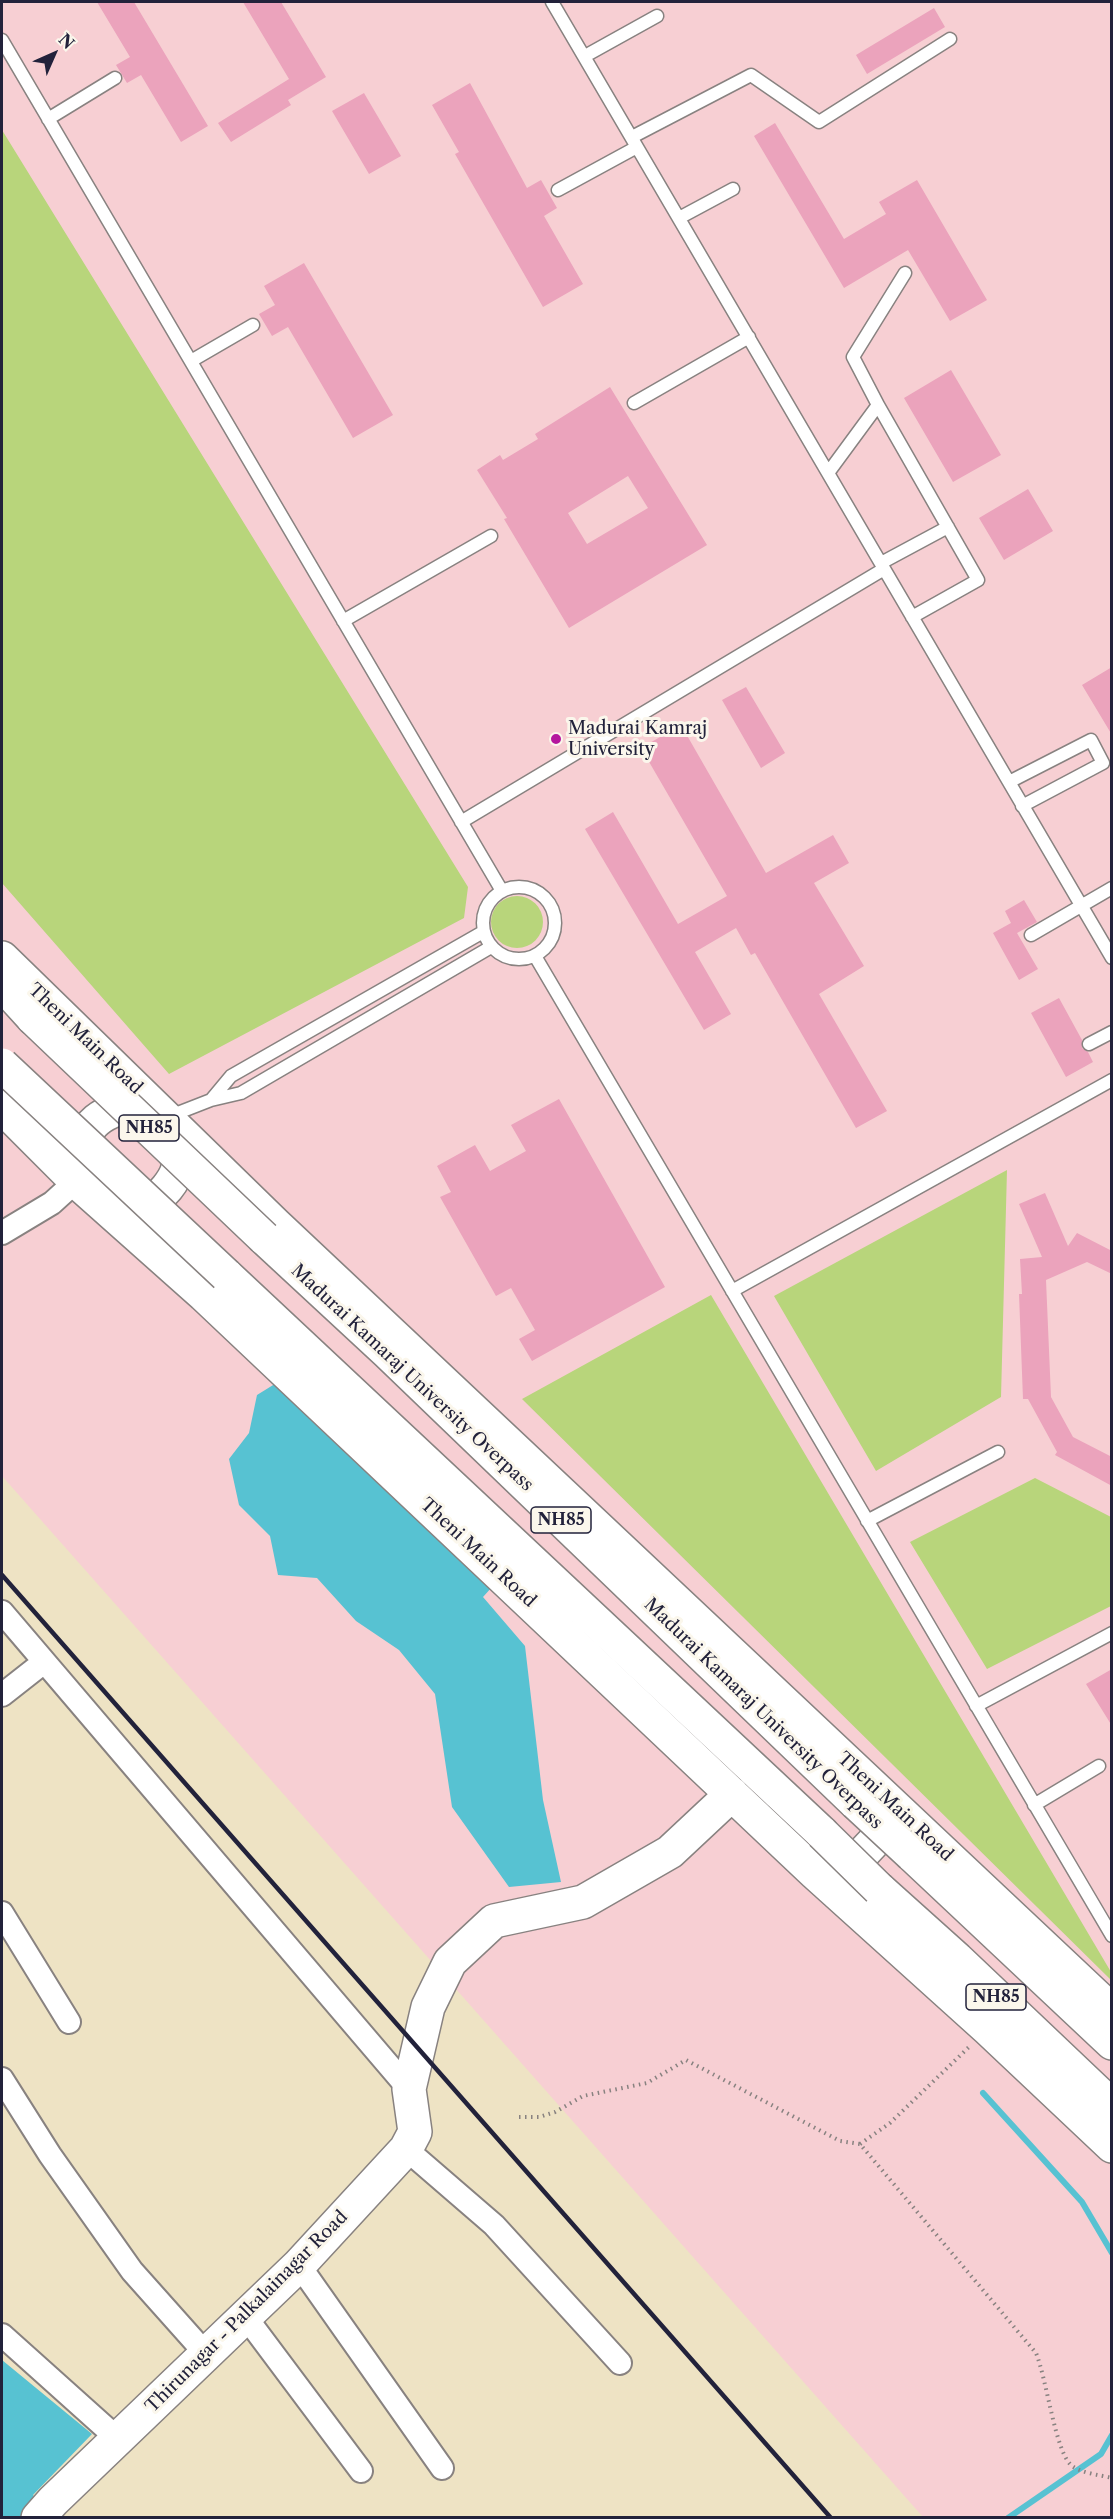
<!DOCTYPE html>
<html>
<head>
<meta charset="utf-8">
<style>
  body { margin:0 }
  #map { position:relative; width:1113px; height:2519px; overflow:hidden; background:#eee3c4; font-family:"Libre Caslon Text",serif }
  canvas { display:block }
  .frame { position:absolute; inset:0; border:3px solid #22223b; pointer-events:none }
  .north { position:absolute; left:24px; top:24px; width:60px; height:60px; -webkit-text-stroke:4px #fbf7ec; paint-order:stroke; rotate:45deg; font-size:16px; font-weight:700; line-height:24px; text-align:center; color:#22223b }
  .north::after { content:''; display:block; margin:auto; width:21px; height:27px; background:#22223b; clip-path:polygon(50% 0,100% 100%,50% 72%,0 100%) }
</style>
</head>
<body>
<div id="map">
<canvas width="1113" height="2519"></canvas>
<div class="frame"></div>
<div class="north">N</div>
</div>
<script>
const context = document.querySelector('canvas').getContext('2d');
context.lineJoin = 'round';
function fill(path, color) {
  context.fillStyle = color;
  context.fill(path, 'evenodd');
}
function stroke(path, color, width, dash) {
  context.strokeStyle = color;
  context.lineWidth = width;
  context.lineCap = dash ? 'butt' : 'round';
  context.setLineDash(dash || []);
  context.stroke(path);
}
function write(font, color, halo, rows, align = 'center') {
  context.font = font + ' "Libre Caslon Text",serif';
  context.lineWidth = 6;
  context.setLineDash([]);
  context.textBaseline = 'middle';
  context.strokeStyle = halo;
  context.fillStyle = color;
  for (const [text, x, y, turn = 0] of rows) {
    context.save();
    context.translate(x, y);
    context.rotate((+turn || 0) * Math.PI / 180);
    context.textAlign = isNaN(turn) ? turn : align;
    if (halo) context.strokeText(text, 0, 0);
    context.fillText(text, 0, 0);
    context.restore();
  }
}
const built = new Path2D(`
  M2,2h1109v2515h-188l-921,-1041z`);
const green = new Path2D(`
  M2,130l466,757 -4,31 -295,156 -167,-191z
  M491 922a26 26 0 1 1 52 0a26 26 0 1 1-52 0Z
  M1007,1170l-6,227 -125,74 -102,-175z
  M711,1295l400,677v8l-589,-581z
  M1035,1478l76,39v89l-124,63 -77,-127z`);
const water = new Path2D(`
  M278,1382l214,205 -9,10 42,49 18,154 18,82 -52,5 -57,-80 -17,-113 -36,-44 -43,-29 -39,-43 -39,-3 -8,-39 -31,-31 -10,-46 20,-26 8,-38z
  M2,2360l90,74 -59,61 19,22h-50z`);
const stream = new Path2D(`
  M983,2093l99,109 30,51
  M1008,2518l93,-64 11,-19`);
const building = new Path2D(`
  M97,2h37l74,124 -27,16 -40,-67 -14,8 -11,-18 14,-8z
  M243,2h38l45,75 -38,23 3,5 -60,37 -13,-19 71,-44z
  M934,8l11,19 -78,47 -11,-19z
  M470,83l57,105 14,-8 16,28 -13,8 39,68 -40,23 -88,-153 4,-2 -27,-47z
  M364,93l37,63 -32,18 -37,-63z
  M775,123l69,116 42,-25 -7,-12 38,-22 70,120 -37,21 -42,-71 -64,38 -90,-152z
  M304,263l89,152 -40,23 -65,-111 -16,9 -13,-22 16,-9 -11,-19z
  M951,370l50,85 -48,27 -49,-84z
  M610,387l97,158 -138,83 -65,-109 3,-1 -30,-48 23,-15 3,5 35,-21 -3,-5zM628,476l20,32 -61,36 -19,-31z
  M1028,489l25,42 -49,29 -25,-42z
  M1112,667v68l-30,-50z
  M746,687l39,66 -24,15 -39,-68z
  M681,725l85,148 67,-38 16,28 -35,20 50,83 -45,28 68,117 -31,17 -101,-175 -4,2 -15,-27 -41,24 36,62 -27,16 -119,-201 28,-17 65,112 49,-28 -86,-148z
  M1024,900l13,22 -20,11 21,36 -19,11 -26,-47 18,-10 -6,-12z
  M1059,998l23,42v8l6,4 5,10 -27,15 -35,-64z
  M559,1099l106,188 -133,74 -13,-22 16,-9 -24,-42 -15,8 -56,-99 11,-5 -14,-26 38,-21 15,26 36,-20 -15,-26z
  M1045,1193l23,53 9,-13 35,18v23l-25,-12 -41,18 5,117 22,40 39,20v29l-57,-31 2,-3 -29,-53h-5l-4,-105h3l-2,-35 22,-2 -23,-53z
  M1112,1669v57l-26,-42z`);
const path = new Path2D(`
  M519,2117h20l16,-5 28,-16 64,-13 39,-23 154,81 20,3 176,209c11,27 19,97 35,112 9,8 29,10 41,13
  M860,2144l30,-21 79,-76`);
const lane = new Path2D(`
  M552,2l560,956
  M2,40l500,851
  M585,56l72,-40
  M48,119l67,-41
  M632,137l119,-62 68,47 131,-83
  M558,190l79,-43
  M679,218l54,-29
  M191,361l62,-36
  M634,403l115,-66
  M878,405l100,175 -66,37
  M828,473l50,-68 -25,-48 52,-84
  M881,563l67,-36
  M343,621l148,-85
  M1009,782l82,-42 12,23 -81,43
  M461,822l423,-253
  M483 923a36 36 0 1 1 72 0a36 36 0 1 1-72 0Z
  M1031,935l81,-47
  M535,956l577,980
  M1089,1044l23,-12
  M211,1100l20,-24 252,-144
  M170,1116l41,-16 30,-7 250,-146
  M732,1291l380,-211
  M867,1521l131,-69
  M976,1706l136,-73
  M1034,1805l65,-39`);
const street = new Path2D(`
  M2,1233l50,-30 33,-30
  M2,1612l407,477
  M2,1695l42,-33
  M2,1913l67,109
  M2,2079l48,76 82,116 74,83
  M406,2149l88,76 126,138
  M299,2265l143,203
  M245,2316l116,155
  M2,2335l116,104`);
const secondary = new Path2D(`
  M2,958l273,266 837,787
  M2,1107l75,75 127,113 611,578 173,156 124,117
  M117,1109c5,1 12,1 18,4 16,6 46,36 43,55 -2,8 -7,15 -11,20 -5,6 -12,12 -19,14 -25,7 -73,-37 -64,-63 5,-16 18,-24 33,-30z
  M834,1884l67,-71
  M38,2518l15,-17 246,-236 107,-116 9,-17 -6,-43 19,-82 22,-45 44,-41 89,-19 87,-50 62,-58`);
const highway = new Path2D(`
  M2,984l31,34
  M264,1238l123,114 469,451
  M226,1275l596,558
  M912,1855l200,188
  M879,1889l78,70 155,147`);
const rail = new Path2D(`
  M2,1575l829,943`);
const highwayBridge = new Path2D(`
  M33,1018l231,220
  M2,1065l224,210
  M856,1803l56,52
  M822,1833l57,56`);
const markers = [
  [556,739,6,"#b5179e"]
];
const shields = [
  [149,1128,60],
  [561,1520,60],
  [996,1997,60]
];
const shieldNames = [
  ["NH85",149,1128],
  ["NH85",561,1520],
  ["NH85",996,1997]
];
const poiNames = [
  ["Madurai Kamraj",568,729],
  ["University",568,750]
];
const streetNames = [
  ["Theni Main Road",85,1039,44],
  ["Madurai Kamaraj University Overpass",412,1378,43],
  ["Theni Main Road",478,1553,43],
  ["Madurai Kamaraj University Overpass",763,1714,44],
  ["Theni Main Road",895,1807,43],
  ["Thirunagar - Palkalainagar Road",247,2312,-45]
];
fill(built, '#f7cfd3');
fill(green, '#b8d57b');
fill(water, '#57c2d2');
stroke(stream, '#57c2d2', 6);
fill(building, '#eba3bc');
stroke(lane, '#888280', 15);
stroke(street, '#888280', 26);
stroke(secondary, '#888280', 36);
stroke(highway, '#888280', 36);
stroke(path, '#888280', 4, [1.5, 4.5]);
stroke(lane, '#fff', 12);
stroke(street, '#fff', 22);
stroke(secondary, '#fff', 33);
stroke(highway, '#fff', 33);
stroke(rail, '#22223b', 4.5);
stroke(highwayBridge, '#888280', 36, []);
stroke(highwayBridge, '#fff', 33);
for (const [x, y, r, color] of markers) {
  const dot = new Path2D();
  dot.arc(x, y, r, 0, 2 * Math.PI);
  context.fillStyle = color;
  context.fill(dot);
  stroke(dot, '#fbf7ec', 2);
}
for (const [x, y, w] of shields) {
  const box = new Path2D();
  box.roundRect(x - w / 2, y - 13, w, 26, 4.5);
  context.fillStyle = '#fbf7ec';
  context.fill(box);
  stroke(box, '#22223b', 1.5);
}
write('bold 16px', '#22223b', null, shieldNames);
write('18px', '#22223b', '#fbf7ec', poiNames, 'left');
write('18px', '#22223b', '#fbf7ec', streetNames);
</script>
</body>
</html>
